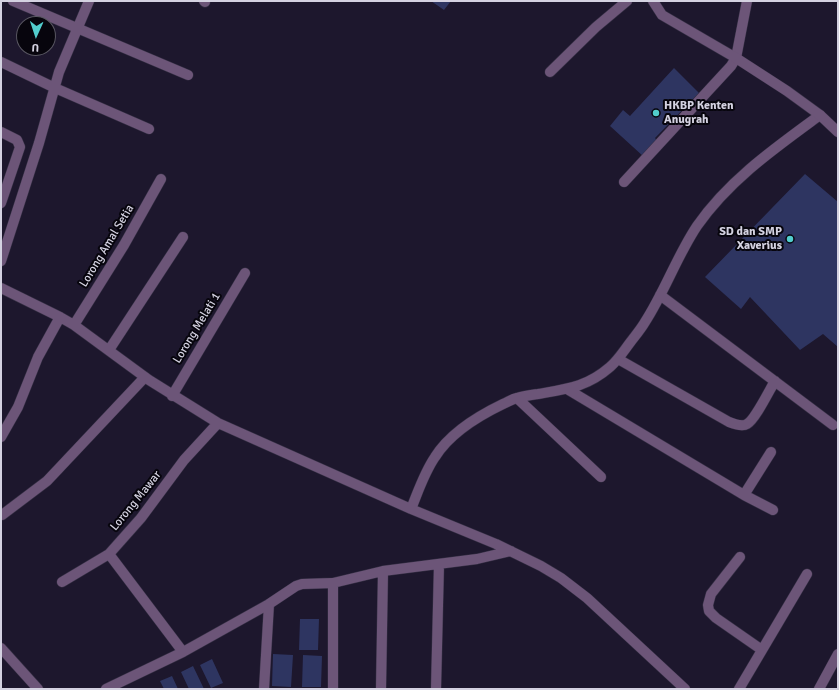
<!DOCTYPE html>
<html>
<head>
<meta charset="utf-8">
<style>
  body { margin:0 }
  #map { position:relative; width:839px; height:690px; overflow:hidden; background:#1d172d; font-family:Signika,sans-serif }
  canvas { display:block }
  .frame { position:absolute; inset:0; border:2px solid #d4d2e1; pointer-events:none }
  .north { position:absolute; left:16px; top:16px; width:40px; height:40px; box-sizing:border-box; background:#07050d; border:1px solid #595762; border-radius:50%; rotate:183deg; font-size:11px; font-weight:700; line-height:16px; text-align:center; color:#d4d2e1 }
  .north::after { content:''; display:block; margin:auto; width:14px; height:18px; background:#52cdcd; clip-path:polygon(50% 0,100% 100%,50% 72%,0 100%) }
</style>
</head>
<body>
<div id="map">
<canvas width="839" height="690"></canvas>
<div class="frame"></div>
<div class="north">U</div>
</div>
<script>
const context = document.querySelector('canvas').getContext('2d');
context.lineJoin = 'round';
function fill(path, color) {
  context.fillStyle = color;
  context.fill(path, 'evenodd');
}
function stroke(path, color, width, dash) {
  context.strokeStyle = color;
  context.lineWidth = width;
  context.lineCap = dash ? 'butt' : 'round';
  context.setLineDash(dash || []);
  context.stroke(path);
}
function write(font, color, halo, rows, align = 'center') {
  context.font = font + ' Signika,sans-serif';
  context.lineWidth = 4;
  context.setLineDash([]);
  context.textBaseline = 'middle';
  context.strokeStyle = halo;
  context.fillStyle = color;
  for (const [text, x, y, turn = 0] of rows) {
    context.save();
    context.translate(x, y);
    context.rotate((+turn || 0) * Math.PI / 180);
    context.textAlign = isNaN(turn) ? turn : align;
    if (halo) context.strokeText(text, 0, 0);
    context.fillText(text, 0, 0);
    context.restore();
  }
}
const building = new Path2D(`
  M431,1h20l-7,9z
  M674,68l25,25 -44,45 3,4 -14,15 -34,-31 13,-16 7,6z
  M805,174l33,28v145l-15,-13 -23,16 -50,-53 -9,12 -36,-32z
  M300,619h19l-1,31h-19z
  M273,654l20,1 -2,32 -19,-1z
  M303,655l19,1 -1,31h-19z
  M212,659l11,24 -12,5 -11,-23z
  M193,666l11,23h-15l-8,-17z
  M172,676l6,13h-14l-4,-8z`);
const minor = new Path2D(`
  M13,1l175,74
  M204,1l1,1
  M1,62l54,26 94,41
  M550,72l46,-45 31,-26
  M1,132l16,8 3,7 -19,56
  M624,182l107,-116 5,-8 11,-57
  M1,261l38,-118 20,-71 30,-71
  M1,288l59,29 14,8 75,55 69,43 193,86 85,35 45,22 20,12 26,20 98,91
  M660,295l173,130
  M74,325l50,-80 37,-66
  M109,350l74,-113
  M618,359l111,63c5,2 13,5 18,2 8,-4 23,-35 28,-43
  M567,389l177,106 29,15
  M172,396l73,-123
  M517,398l84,79
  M1,437l17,-30 20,-50 22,-40
  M744,495l27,-43
  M411,509c7,-17 13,-36 24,-52 15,-24 43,-41 68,-53 5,-2 9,-5 14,-6 6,-2 14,-3 21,-4 29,-5 49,-7 72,-27 8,-7 13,-15 19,-23 6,-8 12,-15 16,-22 20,-31 32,-66 52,-96 32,-46 78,-78 123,-111
  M2,515l45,-34 98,-104
  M109,554l74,98
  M740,557l-29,37 -3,11 1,6 7,7 46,32
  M62,582l47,-28 32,-36 43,-58 34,-37
  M1,648l37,41
  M106,689l77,-37 86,-48
  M264,689l5,-85 27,-18 6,-2 31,-1 50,-12 94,-12 34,-8
  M333,689v-106
  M381,689l2,-118
  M436,689l3,-125
  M739,689l68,-115
  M819,689l19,-35`);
const tertiary = new Path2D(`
  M653,1l9,14 74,43 51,33 33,24 18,17`);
const markers = [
  [656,113,4,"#52cdcd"],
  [790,239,4,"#52cdcd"]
];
const poiNames = [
  ["HKBP Kenten",664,106],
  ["Anugrah",664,120],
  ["SD dan SMP",782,232,"right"],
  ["Xaverius",782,246,"right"]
];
const streetNames = [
  ["Lorong Amal Setia",107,246,-59],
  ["Lorong Melati 1",197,328,-59],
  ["Lorong Mawar",136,501,-51]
];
fill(building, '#2e3561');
stroke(minor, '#373146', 11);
stroke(tertiary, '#373146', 11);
stroke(minor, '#6c5578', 10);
stroke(tertiary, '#6c5578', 10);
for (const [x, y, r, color] of markers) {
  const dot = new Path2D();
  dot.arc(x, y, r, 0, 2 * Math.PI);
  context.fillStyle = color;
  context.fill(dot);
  stroke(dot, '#07050d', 1.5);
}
write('bold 12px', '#d4d2e1', '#07050d', poiNames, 'left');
write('12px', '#d4d2e1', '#07050d', streetNames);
</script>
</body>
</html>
